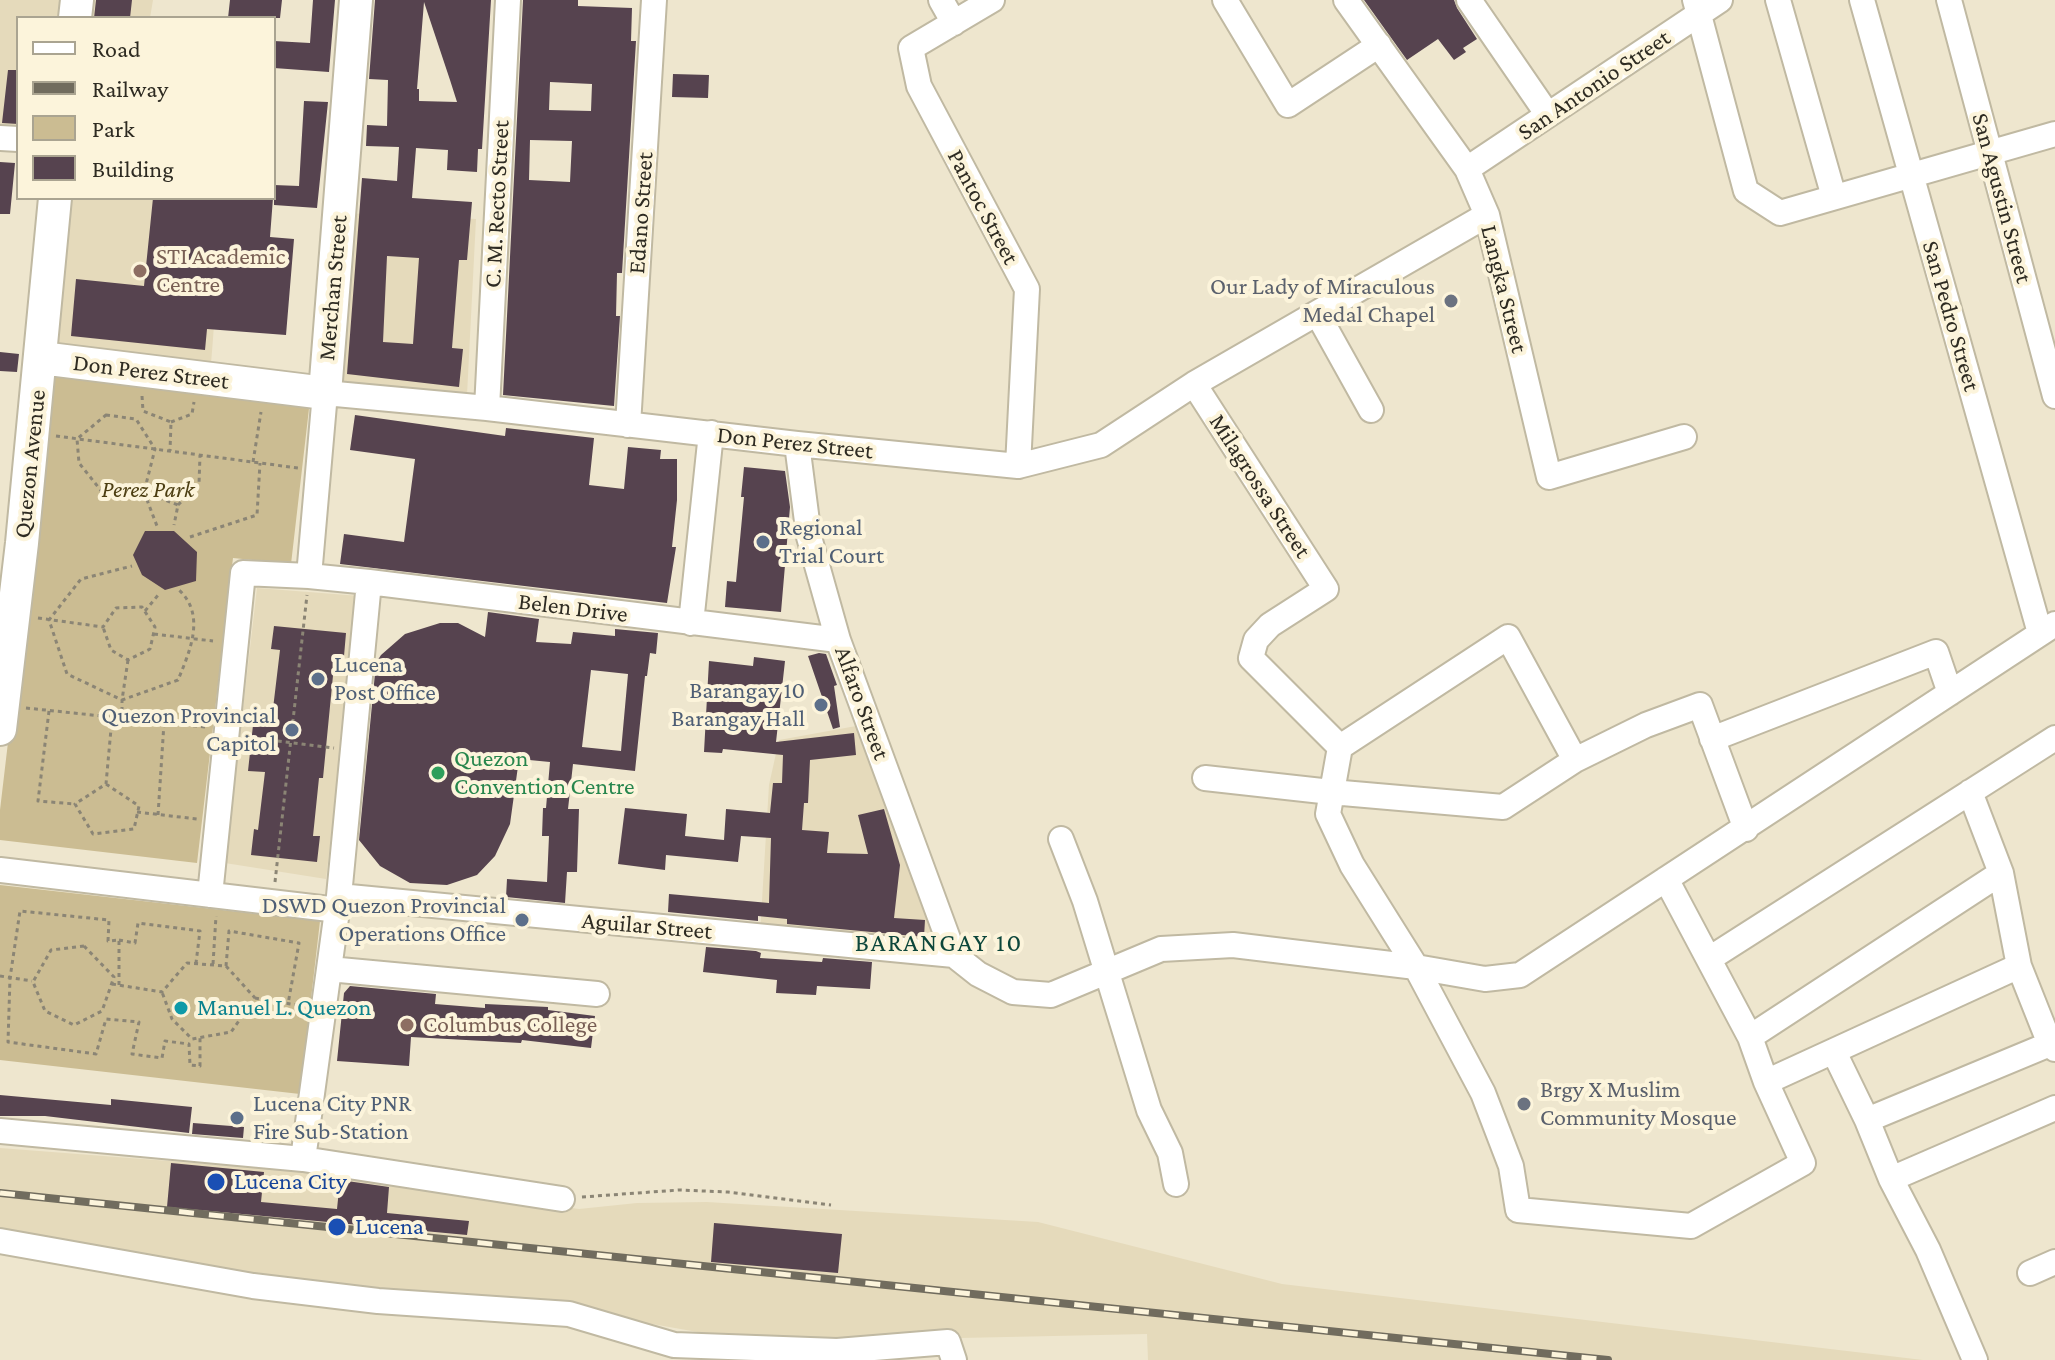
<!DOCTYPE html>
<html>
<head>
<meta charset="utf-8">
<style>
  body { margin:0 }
  #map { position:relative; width:2055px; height:1360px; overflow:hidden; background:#eee6ce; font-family:"Crimson Pro",serif }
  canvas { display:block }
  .legend { position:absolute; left:16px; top:16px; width:260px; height:184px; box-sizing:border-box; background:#fcf4db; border:2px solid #aaa491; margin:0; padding:10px 14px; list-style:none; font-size:24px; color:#2e2b22 }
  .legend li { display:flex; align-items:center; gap:16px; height:40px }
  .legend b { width:40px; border:2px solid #aaa491 }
</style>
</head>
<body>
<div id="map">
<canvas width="2055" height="1360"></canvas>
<ul class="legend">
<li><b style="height:10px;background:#fff"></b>Road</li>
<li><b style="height:10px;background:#716c5e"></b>Railway</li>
<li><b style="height:22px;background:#cbbc92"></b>Park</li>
<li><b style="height:22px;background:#56434f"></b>Building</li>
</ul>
</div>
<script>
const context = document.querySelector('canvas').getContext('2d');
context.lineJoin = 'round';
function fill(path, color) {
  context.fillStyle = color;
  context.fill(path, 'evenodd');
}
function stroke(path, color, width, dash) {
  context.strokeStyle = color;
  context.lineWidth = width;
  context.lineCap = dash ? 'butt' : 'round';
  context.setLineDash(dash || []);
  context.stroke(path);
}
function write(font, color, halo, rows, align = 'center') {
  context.font = font + ' "Crimson Pro",serif';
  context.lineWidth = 8;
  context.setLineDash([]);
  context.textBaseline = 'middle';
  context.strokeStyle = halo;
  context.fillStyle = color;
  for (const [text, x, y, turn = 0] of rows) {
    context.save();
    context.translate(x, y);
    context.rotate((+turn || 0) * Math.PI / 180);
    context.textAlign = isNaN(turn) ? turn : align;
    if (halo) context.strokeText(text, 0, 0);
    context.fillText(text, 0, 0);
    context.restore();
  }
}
const built = new Path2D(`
  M0,0h153l-3,18h-132v113l-18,-3z
  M69,198h155l-13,166 -158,-20z
  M344,213l132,6 -9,176 -133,-7z
  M257,588l103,8 -34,283 -101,-16z
  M856,726l78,204 3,16 -177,-12 9,-149 10,-45z
  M0,1148l298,23 281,38 58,-6 70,-1 331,20 244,62 641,76h-775l-1,-26 -234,5 -79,17 -233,-41 -249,-16 -352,-64z`);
const green = new Path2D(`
  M52,370l258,30 -19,164 -58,-6 -36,305 -197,-23v-30z
  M0,885l320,36 -20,173 -300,-34z`);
const building = new Path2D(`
  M96,0h36l-2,18h-36z
  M230,0h52l-2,18h-52z
  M313,0h22l-6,72 -55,-4v-27l36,2z
  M375,0h116l-9,149h-4l-1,23 -30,-2 1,-20 -32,-2 -4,50 60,4 -5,58h-8l-7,88 11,1 -4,38 -112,-13 15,-196 35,3 2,-34 -33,-1 1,-21 20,1 1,-46 -19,-1zM424,2l26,78 7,22 -38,-1v-12h-2zM387,256l32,2 -6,86 -30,-2z
  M523,0h55v6l54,2 -1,33h5l-14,232h-5l-1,43h4l-6,90 -111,-11zM550,82l42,2 -1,27 -42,-1zM530,140l42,1 -2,41 -41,-2z
  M1364,0h90l3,8 20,31 -14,9 3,4 -12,8 -16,-21 -31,21z
  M8,70h10v54l-16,-1z
  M673,74l36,1 -1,23 -36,-1z
  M304,101l24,1 -11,106 -43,-3v-20l25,1z
  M0,162l15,1 -5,51h-10z
  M153,198h120l-3,39 24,2 -8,96 -79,-6 -2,21 -134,-14 5,-57 68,7z
  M0,352l19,2 -2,18 -17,-1z
  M355,415l150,21 1,-8 88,10 -5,47 35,4 4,-42 33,3 -1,9h17v41l-5,47h4l-9,56 -327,-39 4,-30 60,8 11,-83 -65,-9z
  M744,467l41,4 5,36 -9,105 -56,-5 2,-26 9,1 8,-85h-3z
  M145,531h29l23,21 -1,29 -31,9 -23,-15 -9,-20z
  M488,612l51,7 -3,23 35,2 2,-12 42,4v-7l43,4 -2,21 -6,-1 -3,23h-2l-10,95 -62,-7 -5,45h11l-2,63h-10l-2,31 -59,-6 1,-18 40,3 2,-46h-7l1,-28h3l4,-46 -31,-3 -9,65 -15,32 -18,19 -30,10 -37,-2 -30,-17 -21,-26 17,-177 5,-8 24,-21 35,-11h18l27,14zM591,670l37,4 -7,77 -39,-4z
  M274,626l72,7 -2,23 -9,-1 -12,123h-4l-6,58h7l-3,26 -66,-7 3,-26 4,1 7,-58 -17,-1 6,-55 18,1 8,-67 -9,-1z
  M819,653l7,1 11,31 -3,1 6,41 -7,2 -25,-73z
  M754,657l31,4 -9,81 78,-9 2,22 -46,5 -2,43h-4l-2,27 27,2 -2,21 41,1 -10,-39 26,-6 16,56 -6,53 31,2 -1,17 -137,-13v-5l-29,-3v5l-90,-9 1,-18 100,9 2,-65 -30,-2 -3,26 -72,-7 -1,15 -47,-6 7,-56 62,6 -2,22 39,4 2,-31 44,4 3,-30h9l1,-28 -60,-6 -1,4 -18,-1 5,-91 44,5z
  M706,947l50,4 5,2 -1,5 62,4 1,-4 49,4 -2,27 -53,-3 -1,9 -40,-2 1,-13 -74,-8z
  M350,986l86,8 -1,10 50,4v-4l63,3v3l47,6 -4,32 -69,-8 -1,3 -110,-6 -2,29 -72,-5 7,-68z
  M0,1095l111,10v-6l81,8 -3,26 -144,-17h-45z
  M193,1123l51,4 -1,11 -51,-4z
  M171,1163l93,9 -3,30 76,7 3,-29 49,7 -2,26 82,8 -2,14 -300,-28z
  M714,1223l128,11 -4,39 -127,-11z`);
const path = new Path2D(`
  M142,396l1,15 28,11 -1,29
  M106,415l30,4 19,30 -11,43 -41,1 -24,-30 -2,-24z
  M171,422l21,-8 2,-12
  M56,436l242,32
  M253,462l8,-50
  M144,492l34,13 -4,20
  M144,492l13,34
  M178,505l21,-21 1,-29
  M190,537l67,-22 3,-52
  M145,611l14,-17
  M38,618l65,9 13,-19 26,-1 13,20 -5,22 -22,11 -17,-10 -8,-23
  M154,634l59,7
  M128,660l-6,40 56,-20c12,-29 28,-65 1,-90
  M26,708l180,19
  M49,711l-11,90 37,3
  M122,719v-19l-55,-26 -18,-54 32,-41 51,-13
  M246,737l88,11
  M106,784l33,22 -5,23 -41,5 -18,-30 31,-20 6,-66
  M137,812l60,7
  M158,815l6,-92
  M275,882l32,-287
  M119,940l16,3 3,-20 62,8 -4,32
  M84,946l30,31 -12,34 -28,14 -29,-14 -12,-29 18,-32z
  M213,964l3,-48
  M226,966l3,-35 70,12 -11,61
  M0,976l32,5
  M112,984l50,8 25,-29 39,3 29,32 -24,34 -39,7 -20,-20 -10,-27
  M119,985v-45l-11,1 1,-21 -89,-9 -10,67 -2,64 88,12 10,-35 33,3 -7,32 30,4 3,-17 24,3 1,21 10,1v-28
  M255,998l48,8
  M582,1197l97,-7 49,2 103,13`);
const minor = new Path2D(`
  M941,0l13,23
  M992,0l-81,48 8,38 108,203 -9,177
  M1225,0l63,105 91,-60
  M1346,0l121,169 20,46 62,262 135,-40
  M1469,0l79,115
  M1695,0l51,191 34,22 275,-79
  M1778,0l56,197
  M1862,0l178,633
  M1949,0l106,396
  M0,138l18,1
  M1467,169l253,-169
  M1317,313l54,97
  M1194,384l132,205 -56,36 -14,15 -5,18 89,89
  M487,408l21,-408
  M628,425l26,-425
  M797,444l12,93 29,103 116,315
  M309,576l16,-183 162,15 310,36 221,22 83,-21 93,-61 293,-169
  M691,623l20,-190
  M1712,739l224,-87 14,41
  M1205,778l126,14 172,15 72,-47
  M1061,839l24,62 64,209 21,43 6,31
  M0,870l338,40
  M1666,879l84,158 16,45 37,81 -112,63 -173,-16 -7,-44 -28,-73 -67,-126 -64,-102 -24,-51 12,-67 168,-110 67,123 71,-35 54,-20 46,124
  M210,895l33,-322 66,3 60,6 469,58
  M339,896l615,59
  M954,955l24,19 35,18 38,3 110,-46 72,-4 183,22 69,12 35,-4 535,-351
  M1709,959l346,-221
  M2019,966l31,78 5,5
  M329,969l268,25
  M1750,1037l251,-164
  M1834,1052l33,68 24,59 37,71 47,110
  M1766,1082l253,-116 -18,-93 -31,-81
  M1867,1120l183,-76
  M0,1131l303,28 259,40
  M303,1159l36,-263 30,-314
  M1891,1179l164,-71
  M0,1241l253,45 125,15 191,13 105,31 163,6 111,-9 6,18
  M2030,1273l25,-11`);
const major = new Path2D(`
  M75,18l2,-18
  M41,358l284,35 31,-393
  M0,729l22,-186 33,-345`);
const rail = new Path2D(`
  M0,1193l1608,167`);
const markers = [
  [140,271,8,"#8d6e63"],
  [1451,301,8,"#6b7280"],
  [763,542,8,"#5c6f8a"],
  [318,679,8,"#5c6f8a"],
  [821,705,8,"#5c6f8a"],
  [292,730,8,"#5c6f8a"],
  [438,773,8,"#2e9e5b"],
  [522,920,8,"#5c6f8a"],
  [181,1008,8,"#0f9aa8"],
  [407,1025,8,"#8d6e63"],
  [1524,1104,8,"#6b7280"],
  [237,1118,8,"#5c6f8a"],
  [216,1182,10,"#1a4fb4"],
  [337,1227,10,"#1a4fb4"]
];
const streetNames = [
  ["San Antonio Street",1594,85,-34],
  ["San Agustin Street",2002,198,75],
  ["C. M. Recto Street",497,204,-87],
  ["Pantoc Street",983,207,62],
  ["Edano Street",641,213,-86],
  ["Merchan Street",333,288,-85],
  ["Langka Street",1504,289,76],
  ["San Pedro Street",1951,316,74],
  ["Don Perez Street",151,372,7],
  ["Don Perez Street",795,443,6],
  ["Quezon Avenue",30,464,-84],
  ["Milagrossa Street",1260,486,57],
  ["Belen Drive",573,608,7],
  ["Alfaro Street",862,703,70],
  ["Aguilar Street",647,926,5]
];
const educationNames = [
  ["STI Academic",156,257],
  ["Centre",156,285],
  ["Columbus College",423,1025]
];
const worshipNames = [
  ["Our Lady of Miraculous",1435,287],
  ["Medal Chapel",1435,315],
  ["Brgy X Muslim",1540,1090,"left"],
  ["Community Mosque",1540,1118,"left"]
];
const parkNames = [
  ["Perez Park",148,490]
];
const serviceNames = [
  ["Regional",779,528],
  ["Trial Court",779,556],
  ["Lucena",334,665],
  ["Post Office",334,693],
  ["Barangay 10",805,691,"right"],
  ["Barangay Hall",805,719,"right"],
  ["Quezon Provincial",276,716,"right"],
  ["Capitol",276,744,"right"],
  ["DSWD Quezon Provincial",506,906,"right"],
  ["Operations Office",506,934,"right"],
  ["Lucena City PNR",253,1104],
  ["Fire Sub-Station",253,1132]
];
const leisureNames = [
  ["Quezon",454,759],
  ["Convention Centre",454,787]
];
const cultureNames = [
  ["Manuel L. Quezon",197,1008]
];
const transitNames = [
  ["Lucena City",234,1182],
  ["Lucena",355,1227]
];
const neighbourhoodNames = [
  ["BARANGAY 10",939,943]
];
fill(built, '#e5dabb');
fill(green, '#cbbc92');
fill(building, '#56434f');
stroke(minor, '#c0b9a2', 28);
stroke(major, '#c0b9a2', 36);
stroke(path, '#8b8575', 3, [4, 4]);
stroke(minor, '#fff', 24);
stroke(major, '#fff', 32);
stroke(rail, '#716c5e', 8);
stroke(rail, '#fcf4db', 5, [15]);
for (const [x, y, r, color] of markers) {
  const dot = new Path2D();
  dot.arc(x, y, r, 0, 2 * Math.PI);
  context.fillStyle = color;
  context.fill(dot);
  stroke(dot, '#fcf4db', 3);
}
write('24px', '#2e2b22', '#fcf4db', streetNames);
write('24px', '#785e54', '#fcf4db', educationNames, 'left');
write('24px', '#5b616d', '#fcf4db', worshipNames, 'right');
write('italic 24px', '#4c3e12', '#fcf4db', parkNames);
write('24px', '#4e5e75', '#fcf4db', serviceNames, 'left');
write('24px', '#27864d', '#fcf4db', leisureNames, 'left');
write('24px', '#0d838f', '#fcf4db', cultureNames, 'left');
write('24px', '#164399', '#fcf4db', transitNames, 'left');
context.letterSpacing = '2px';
write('26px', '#0c463b', '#fcf4db', neighbourhoodNames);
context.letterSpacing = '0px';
</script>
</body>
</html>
